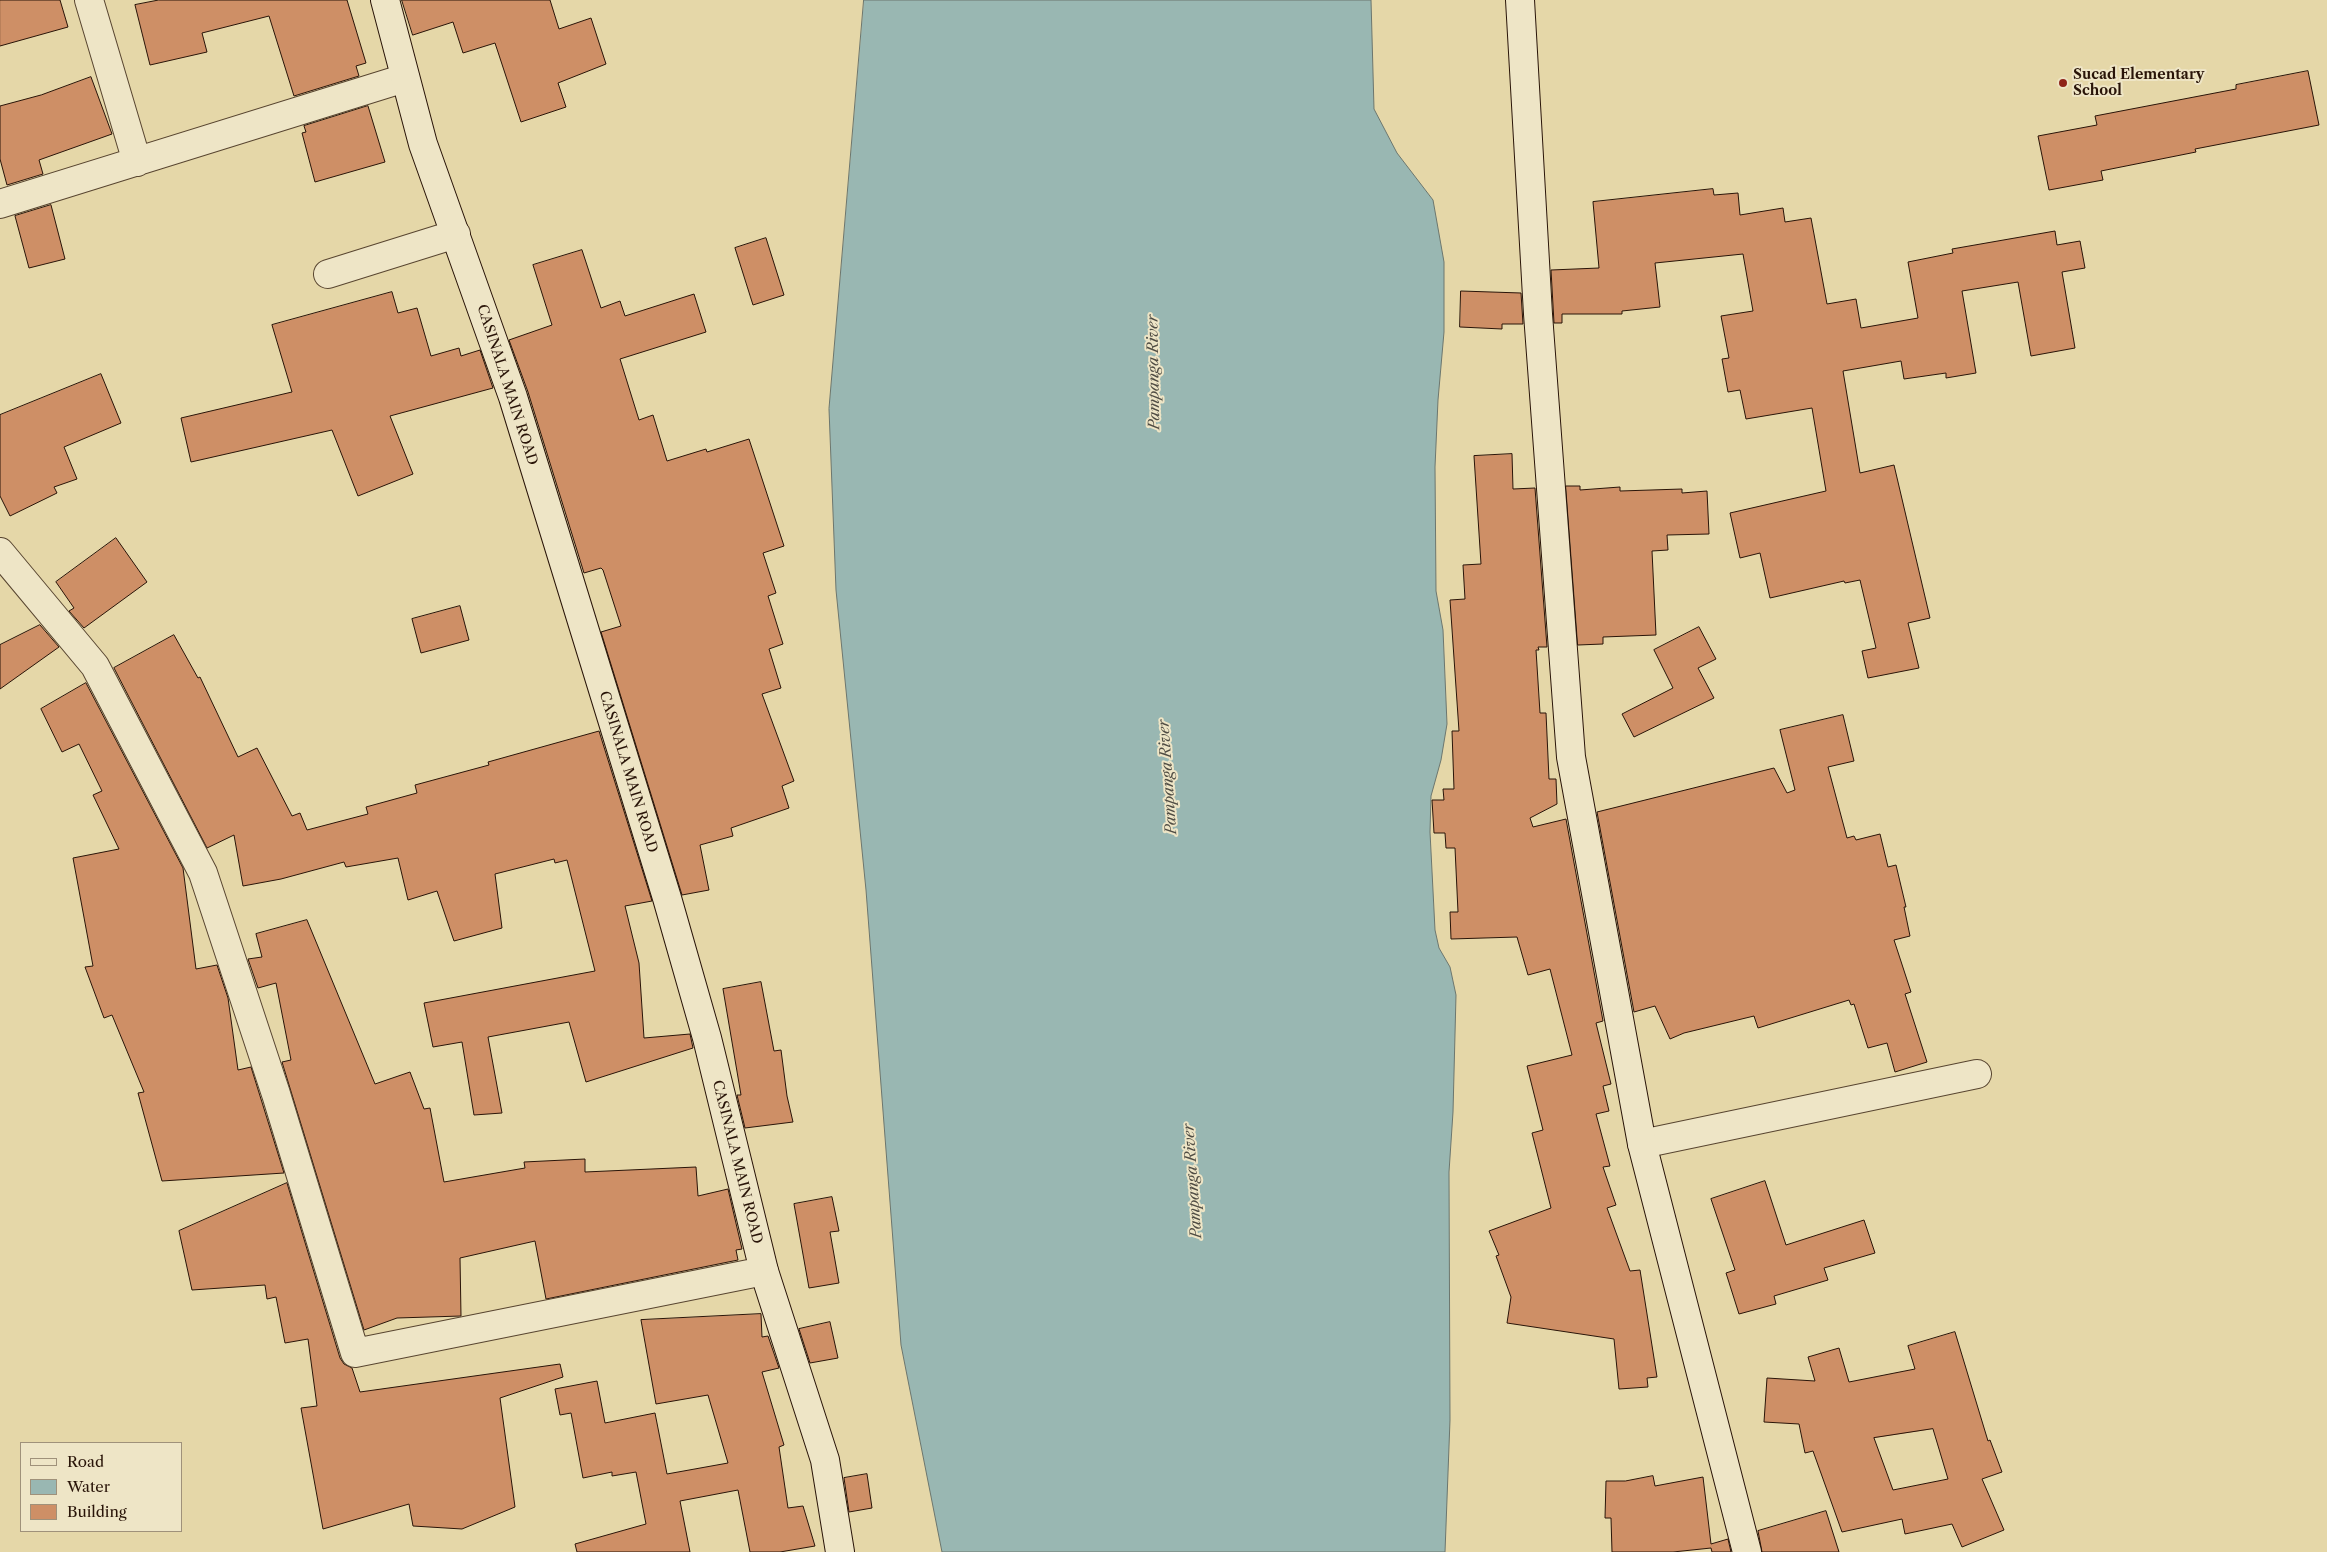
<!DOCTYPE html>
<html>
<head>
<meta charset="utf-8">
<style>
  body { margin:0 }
  #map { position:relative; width:2327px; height:1552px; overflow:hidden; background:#e5d7a8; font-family:"Libre Caslon Text",serif }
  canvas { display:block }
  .legend { position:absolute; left:20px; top:1442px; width:162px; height:90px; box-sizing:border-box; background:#eee5c6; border:1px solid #9f917a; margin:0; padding:6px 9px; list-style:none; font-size:15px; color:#291408 }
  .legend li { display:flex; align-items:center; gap:10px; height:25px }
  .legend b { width:25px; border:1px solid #9f917a }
</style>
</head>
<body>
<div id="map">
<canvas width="2327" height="1552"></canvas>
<ul class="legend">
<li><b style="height:6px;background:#eee5c6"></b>Road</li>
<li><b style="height:14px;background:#99b7b2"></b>Water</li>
<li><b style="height:14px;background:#ce8f66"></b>Building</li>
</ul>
</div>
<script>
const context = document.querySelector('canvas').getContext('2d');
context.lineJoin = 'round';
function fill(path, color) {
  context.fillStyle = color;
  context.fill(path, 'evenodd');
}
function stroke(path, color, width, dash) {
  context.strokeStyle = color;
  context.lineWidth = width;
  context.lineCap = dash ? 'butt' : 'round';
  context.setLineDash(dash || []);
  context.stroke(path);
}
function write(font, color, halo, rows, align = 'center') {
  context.font = font + ' "Libre Caslon Text",serif';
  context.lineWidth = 4;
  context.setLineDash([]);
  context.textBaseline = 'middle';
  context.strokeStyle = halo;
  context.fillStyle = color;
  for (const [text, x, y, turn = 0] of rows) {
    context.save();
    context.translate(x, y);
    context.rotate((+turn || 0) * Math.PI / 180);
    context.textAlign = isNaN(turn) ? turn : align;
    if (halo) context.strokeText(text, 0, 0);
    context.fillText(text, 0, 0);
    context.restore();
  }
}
const water = new Path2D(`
  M864,0h507l3,109 23,44 36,47 11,62v70l-6,68 -3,67 1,124 7,39 4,94 -6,36 -10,36 -1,36 5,98 4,18 11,19 6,28 -3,117 -4,60 1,248 -5,132h-503l-41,-207 -35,-455 -30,-300 -7,-181z`);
const building = new Path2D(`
  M0,0h60l8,27 -68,19z
  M159,0h188l19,63 -10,3 3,10 -65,20 -25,-80 -67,17 5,19 -57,13 -15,-60z
  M402,0h148l9,29 32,-11 15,46 -48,19 8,24 -45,15 -26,-79 -32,10 -10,-31 -40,13z
  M2308,71l11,54 -124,24 1,3 -95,19 2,9 -54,10 -11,-54 59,-11 -2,-9 141,-27v-4z
  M91,77l21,57 -73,26 4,14 -36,11 -7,-26v-53l41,-11z
  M368,106l17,56 -70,20 -13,-49 4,-1 -2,-6z
  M1713,189l1,6 24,-2 2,22 43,-7 2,14 26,-4 16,86 29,-5 5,29 57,-10 -10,-56 45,-9 -1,-4 103,-18 2,14 23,-4 5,27 -23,4 13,76 -44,8 -13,-74 -56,9 14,82 -30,5v-5l-42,6 -3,-18 -58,10 17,102 34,-8 36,153 -22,5 11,45 -51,10 -6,-27 14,-3 -16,-68 -15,3 -1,-2 -74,17 -10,-45 -20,5 -10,-45 96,-22 -14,-83 -66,11 -6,-29 -12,2 -6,-33 7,-1 -8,-42 32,-5 -10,-57 -88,9 5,44 -38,4v3h-60v9h-8l-3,-53 48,-2 -6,-66z
  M51,205l14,54 -36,9 -14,-52z
  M766,238l18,57 -31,10 -18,-57z
  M582,250l19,58 19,-7 5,15 69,-22 12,38 -86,27 19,61 14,-5 14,46 39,-12 1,3 42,-13 35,107 -21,7 13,40 -8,3 15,48 -14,5 12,39 -19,6 32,87 -12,5 7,22 -58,20 2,8 -33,9 9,45 -27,5 -81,-263 20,-6 -18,-56 -2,-2 -17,5 -56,-181 -19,-52 43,-15 -19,-60z
  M1461,291l60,2 2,31h-21v5l-42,-2z
  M392,292l6,21 19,-5 14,48 28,-8 2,8 19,-6 13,38 -103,28 23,58 -55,22 -26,-66 -141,32 -10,-44 111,-26 -20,-67z
  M101,374l20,49 -57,24 13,32 -23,8 3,6 -47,23 -10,-20v-81z
  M1512,454l1,35 22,-1 12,159h-9l1,3h-3l4,63h6l3,66h7l1,25 -27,14 3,9 33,-8 37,202 -7,2 15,61 -8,2 6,25 -13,3 14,52 -7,1 13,38 -9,3 23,63 10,-1 17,107 -10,1 1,9 -29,2 -5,-50 -107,-16 4,-26 -15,-41 3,-1 -10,-24 62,-23 -19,-75 11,-3 -16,-64 45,-11 -22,-86 -22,6 -11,-38 -66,2 -1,-27h8l-3,-64h-9l-1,-15h-11l-2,-33h12l-1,-11h11l-2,-58h7l-9,-131 15,-1 -2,-34 18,-1 -7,-108z
  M1566,486h14v4l40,-3v4l62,-2v4l25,-2 2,43 -42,1 1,15 -16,1 4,84 -53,2v7l-25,1z
  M116,538l31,44 -63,46 -15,-17 5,-3 -18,-26z
  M460,606l9,34 -48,13 -9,-34z
  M40,625l19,22 -59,42v-44z
  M1699,627l17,32 -18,9 16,30 -80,39 -12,-23 51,-26 -19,-38z
  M174,635l24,43 2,-1 38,80 19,-9 35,68 8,-3 7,17 61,-16 -2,-7 51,-14 -2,-8 74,-20 -1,-3 111,-31 53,170 -27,5 14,57 5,75 46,-4 3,14 -107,34 -17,-60 -81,15 14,76 -28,2 -12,-73 -29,5 -9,-44 171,-32 -28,-111 -12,3 -1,-4 -59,15 7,54 -48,13 -17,-50 -29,9 -10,-42 -52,9 -2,-5 -63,17 -38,7 -9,-51 -27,13 -93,-180z
  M86,683l97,185 13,101 21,-4 11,33 10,72 13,-3 33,106 -122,8 -24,-88 6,-1 -32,-77 -8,3 -19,-51 8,-1 -20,-108 46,-9 -26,-54 9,-4 -23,-47 -17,8 -21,-43z
  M1843,715l11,46 -26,6 19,71 7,-2 2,4 24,-6 8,33 8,-2 10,42h-2l6,29 -16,4 17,52 -6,2 22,68 -32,10 -8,-29 -19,5 -14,-44 -3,1 -2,-5 -91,28 -4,-12 -70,17 -14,6 -15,-33 -21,6 -37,-200 177,-44 13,25 8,-3 -15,-60z
  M307,920l68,164 35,-12 14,37 6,-1 14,74 81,-14 -1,-6 61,-3v13l111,-5 2,29 30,-7 14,60 -6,1 2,10 -192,39 -11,-58 -75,17 1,58 -64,2 -33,12 -82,-268 9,-2 -15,-77 -18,5 -10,-29 14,-2 -6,-23z
  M761,982l13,69 7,-1 6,46 6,26 -48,6 -8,-33h4l-18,-106z
  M1765,1181l21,64 78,-25 11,33 -51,15 4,12 -54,16 2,8 -37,10 -13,-41 9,-3 -24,-71z
  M287,1183l53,175 4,6 8,4 8,24 200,-28 3,13 -63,21 15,109 -53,22 -49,-3 -4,-22 -86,25 -22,-121 16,-2 -9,-67 -23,4 -9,-46 -9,2 -2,-14 -73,5 -13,-59z
  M832,1197l7,34 -9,1 9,51 -30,5 -15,-84z
  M761,1314l1,23 6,-1 11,32 -17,4 22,73 -5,2 9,61 15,-2 12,40 -35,6h-30l-12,-62 -58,11 10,51h-113l-2,-8 71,-20 -10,-52 -24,4v-4l-29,6 -12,-65 -11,2 -5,-26 42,-8 8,42 50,-10 12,61 61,-11 -20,-68 -52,9 -15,-84z
  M830,1322l8,36 -28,5 -11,-34z
  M1955,1332l33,109 2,-1 12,32 -20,7 22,51 -42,17 -10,-23 -47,10 -3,-15 -60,13 -29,-81 -8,2 -6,-29 -35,-2 3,-44 48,3 -7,-24 31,-9 10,34 66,-13 -7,-23zM1933,1429l15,50 -55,11 -19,-52z
  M867,1474l5,34 -23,4 -5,-34z
  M1653,1476l2,10 48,-9 8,67 17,-5 3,13h-19l-1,-4 -38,4h-61l-1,-34h-6l1,-37h19z
  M1826,1511l13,41h-77l-4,-21z`);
const street = new Path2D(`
  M89,0l48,162
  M0,204l405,-126
  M328,274l128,-40
  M0,552l95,114 108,207 73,221 79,259 409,-82
  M1642,1144l335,-70`);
const secondary = new Path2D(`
  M385,0l38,144 90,253 154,501 40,140 57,233 61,189 15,92
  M1520,0l18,314 33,443 71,387 105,408`);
const markers = [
  [2063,83,5,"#8f2418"]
];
const poiNames = [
  ["Sucad Elementary",2073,75],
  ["School",2073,91]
];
const streetNames = [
  ["CASINALA MAIN ROAD",507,385,72],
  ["CASINALA MAIN ROAD",628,772,73],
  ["CASINALA MAIN ROAD",737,1162,76]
];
const waterNames = [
  ["Pampanga River",1154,372,-91],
  ["Pampanga River",1168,777,-94],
  ["Pampanga River",1193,1181,-94]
];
fill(water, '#99b7b2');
stroke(water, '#6c766e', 1);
fill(building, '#ce8f66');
stroke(building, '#291408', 1);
stroke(street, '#584530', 30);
stroke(secondary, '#291408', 30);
stroke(street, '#eee5c6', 28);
stroke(secondary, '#eee5c6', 28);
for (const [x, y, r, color] of markers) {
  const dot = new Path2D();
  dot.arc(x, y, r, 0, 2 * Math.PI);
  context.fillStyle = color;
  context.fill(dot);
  stroke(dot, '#eee5c6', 2);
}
write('bold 14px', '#291408', '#eee5c6', poiNames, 'left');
write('14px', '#291408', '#eee5c6', streetNames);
write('italic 15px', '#504d44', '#eee5c6', waterNames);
</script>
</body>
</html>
